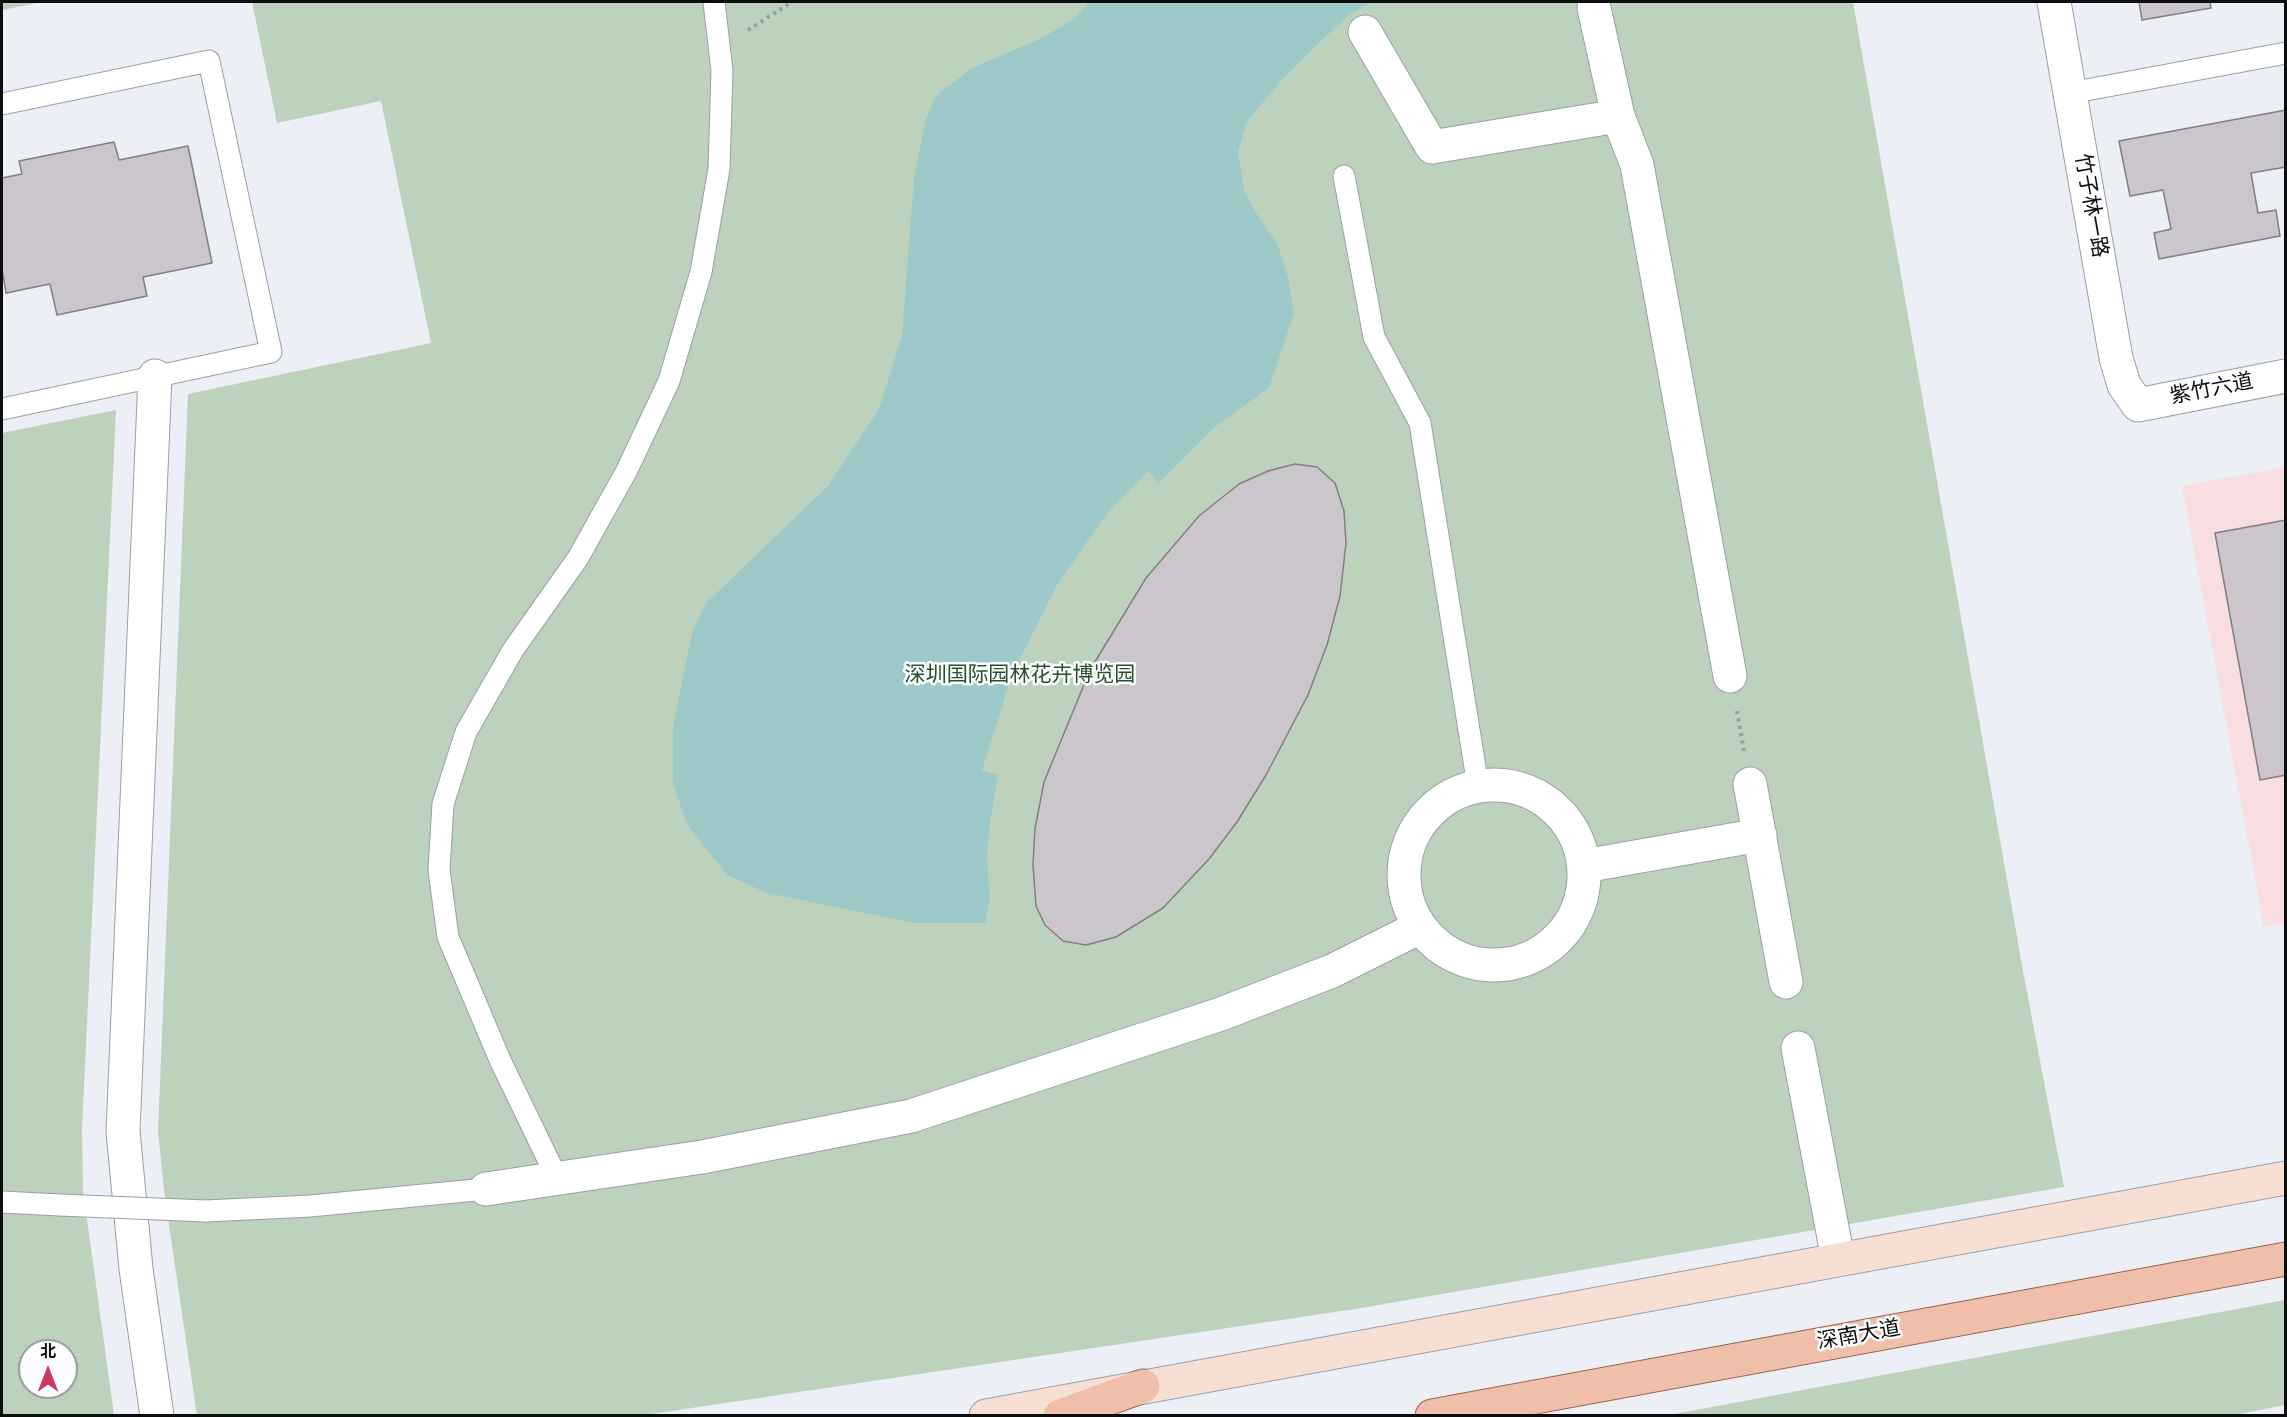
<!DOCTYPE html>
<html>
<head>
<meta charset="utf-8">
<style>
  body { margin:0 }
  #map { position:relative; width:2287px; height:1417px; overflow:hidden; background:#eceff6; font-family:Overpass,"Noto Sans SC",sans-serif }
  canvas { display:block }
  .frame { position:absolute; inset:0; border:3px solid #0c0d0f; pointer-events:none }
  .north { position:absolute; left:18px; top:1339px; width:60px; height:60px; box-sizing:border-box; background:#fcfdfe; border:2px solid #9c9d9e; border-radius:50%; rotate:0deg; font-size:16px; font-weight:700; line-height:24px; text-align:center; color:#0c0d0f }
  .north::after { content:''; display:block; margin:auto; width:21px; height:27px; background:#c9395f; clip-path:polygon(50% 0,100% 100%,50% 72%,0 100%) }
</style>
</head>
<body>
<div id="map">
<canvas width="2287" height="1417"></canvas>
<div class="frame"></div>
<div class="north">北</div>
</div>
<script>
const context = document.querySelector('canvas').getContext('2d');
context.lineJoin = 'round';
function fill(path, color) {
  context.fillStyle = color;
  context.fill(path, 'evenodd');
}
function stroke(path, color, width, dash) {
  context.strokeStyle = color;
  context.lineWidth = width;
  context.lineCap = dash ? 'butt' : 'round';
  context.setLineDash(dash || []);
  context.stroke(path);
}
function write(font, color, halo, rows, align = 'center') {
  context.font = font + ' Overpass,"Noto Sans SC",sans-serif';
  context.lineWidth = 5;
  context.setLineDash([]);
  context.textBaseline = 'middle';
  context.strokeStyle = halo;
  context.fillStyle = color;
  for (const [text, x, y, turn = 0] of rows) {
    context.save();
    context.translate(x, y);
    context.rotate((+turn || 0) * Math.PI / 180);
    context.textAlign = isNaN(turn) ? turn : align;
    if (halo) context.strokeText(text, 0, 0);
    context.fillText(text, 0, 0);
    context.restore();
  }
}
const commercial = new Path2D(`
  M2285,467v456l-21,4 -82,-441z`);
const green = new Path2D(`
  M2,2h40l-40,8z
  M252,2h1601l170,969 41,216 -709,122 -710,106 -448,1 -33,-225 -6,-59 30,-738 243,-51 -50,-242 -104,22z
  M116,410l-34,719 1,61 31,225h-112v-982zM30,1351h36v36h-36z
  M2285,1300v105l-56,11 -560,-1z`);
const water = new Path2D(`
  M1089,2h283l-21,11 -30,28 -41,41 -33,39 -9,30 6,39 10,20 23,33 11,34 6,36 -25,75 -53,38 -58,58 -9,-13 -41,41 -51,73 -45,90 -30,95 16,5 -8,48 -3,35 3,41 -5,24h-70l-148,-30 -40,-18 -40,-51 -14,-40v-57l19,-93 13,-30 123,-118 51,-77 23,-73 12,-158 12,-59 10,-23 36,-28 72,-31 31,-19z`);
const building = new Path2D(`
  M2139,2h71l1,6 -69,12z
  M2286,110v57l-35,6 7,40 18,-3 4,26 -121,23 -5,-26 17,-4 -8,-39 -33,6 -11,-55z
  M114,142l5,18 69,-14 24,117 -69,14 4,19 -90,19 -7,-31 -44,9 -4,-24v-91l20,-4 -3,-13z
  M1295,464l22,3 18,16 9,28 2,32 -6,53 -13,49 -19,50 -42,80 -29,47 -28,37 -46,49 -47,29 -30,8 -23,-4 -18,-16 -9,-19 -3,-41 2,-36 9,-47 46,-112 56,-92 53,-62 40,-32 29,-13z
  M2286,520v255l-26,5 -45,-247z`);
const path = new Path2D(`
  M748,30l44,-28
  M1737,711l7,40`);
const service = new Path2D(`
  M2070,93l216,-40
  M2,104l207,-43 62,291 -269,57
  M1344,176l30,161 46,86 58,363
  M557,1178l-57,-118 -52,-123 -9,-67 4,-66 23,-72 47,-82 65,-92 48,-86 43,-91 32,-109 18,-103 3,-98 -8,-69
  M2,1202l58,3
  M206,1211l104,-5 176,-17`);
const pedestrian = new Path2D(`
  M1594,8l24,108 19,49 93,511
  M1365,32l67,115 186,-31
  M1750,784l36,198
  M1404 875a90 90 0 1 1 180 0a90 90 0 1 1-180 0Z
  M1584,866l176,-31
  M1798,1048l40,211
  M486,1189l216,-32 209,-41 310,-102 111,-43 88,-44`);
const minor = new Path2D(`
  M2054,2l62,356 8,27 14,20 148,-29
  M155,376l-32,755 13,138 21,147`);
const secondary = new Path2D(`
  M986,1416l1300,-238`);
const primary = new Path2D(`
  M1060,1416l83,-30
  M1432,1416l854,-157`);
const serviceBridge = new Path2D(`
  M60,1205l146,6`);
const streetNames = [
  ["竹子林一路",2089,206,80],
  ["紫竹六道",2212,391,-11],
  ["深南大道",1859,1337,-10]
];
const parkNames = [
  ["深圳国际园林花卉博览园",1020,677]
];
fill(commercial, '#f9dee1');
fill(green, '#bcd2bd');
fill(water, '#9ec9c9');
fill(building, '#cbc6cb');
stroke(building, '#837e82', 1.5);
stroke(service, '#9d9fa5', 23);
stroke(pedestrian, '#9d9fa5', 35);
stroke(minor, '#9d9fa5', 35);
stroke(secondary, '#9d9fa5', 35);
stroke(primary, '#9a654e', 35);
stroke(path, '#9a9ca1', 4, [3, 4.5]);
stroke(service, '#fff', 21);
stroke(pedestrian, '#fff', 33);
stroke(minor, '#fff', 33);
stroke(secondary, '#f8dfd4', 33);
stroke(primary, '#f0bfa9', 33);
stroke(serviceBridge, '#9d9fa5', 23, []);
stroke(serviceBridge, '#fff', 21);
write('21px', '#0c0d0f', '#fcfdfe', streetNames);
write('21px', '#27502d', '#fcfdfe', parkNames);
</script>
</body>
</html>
